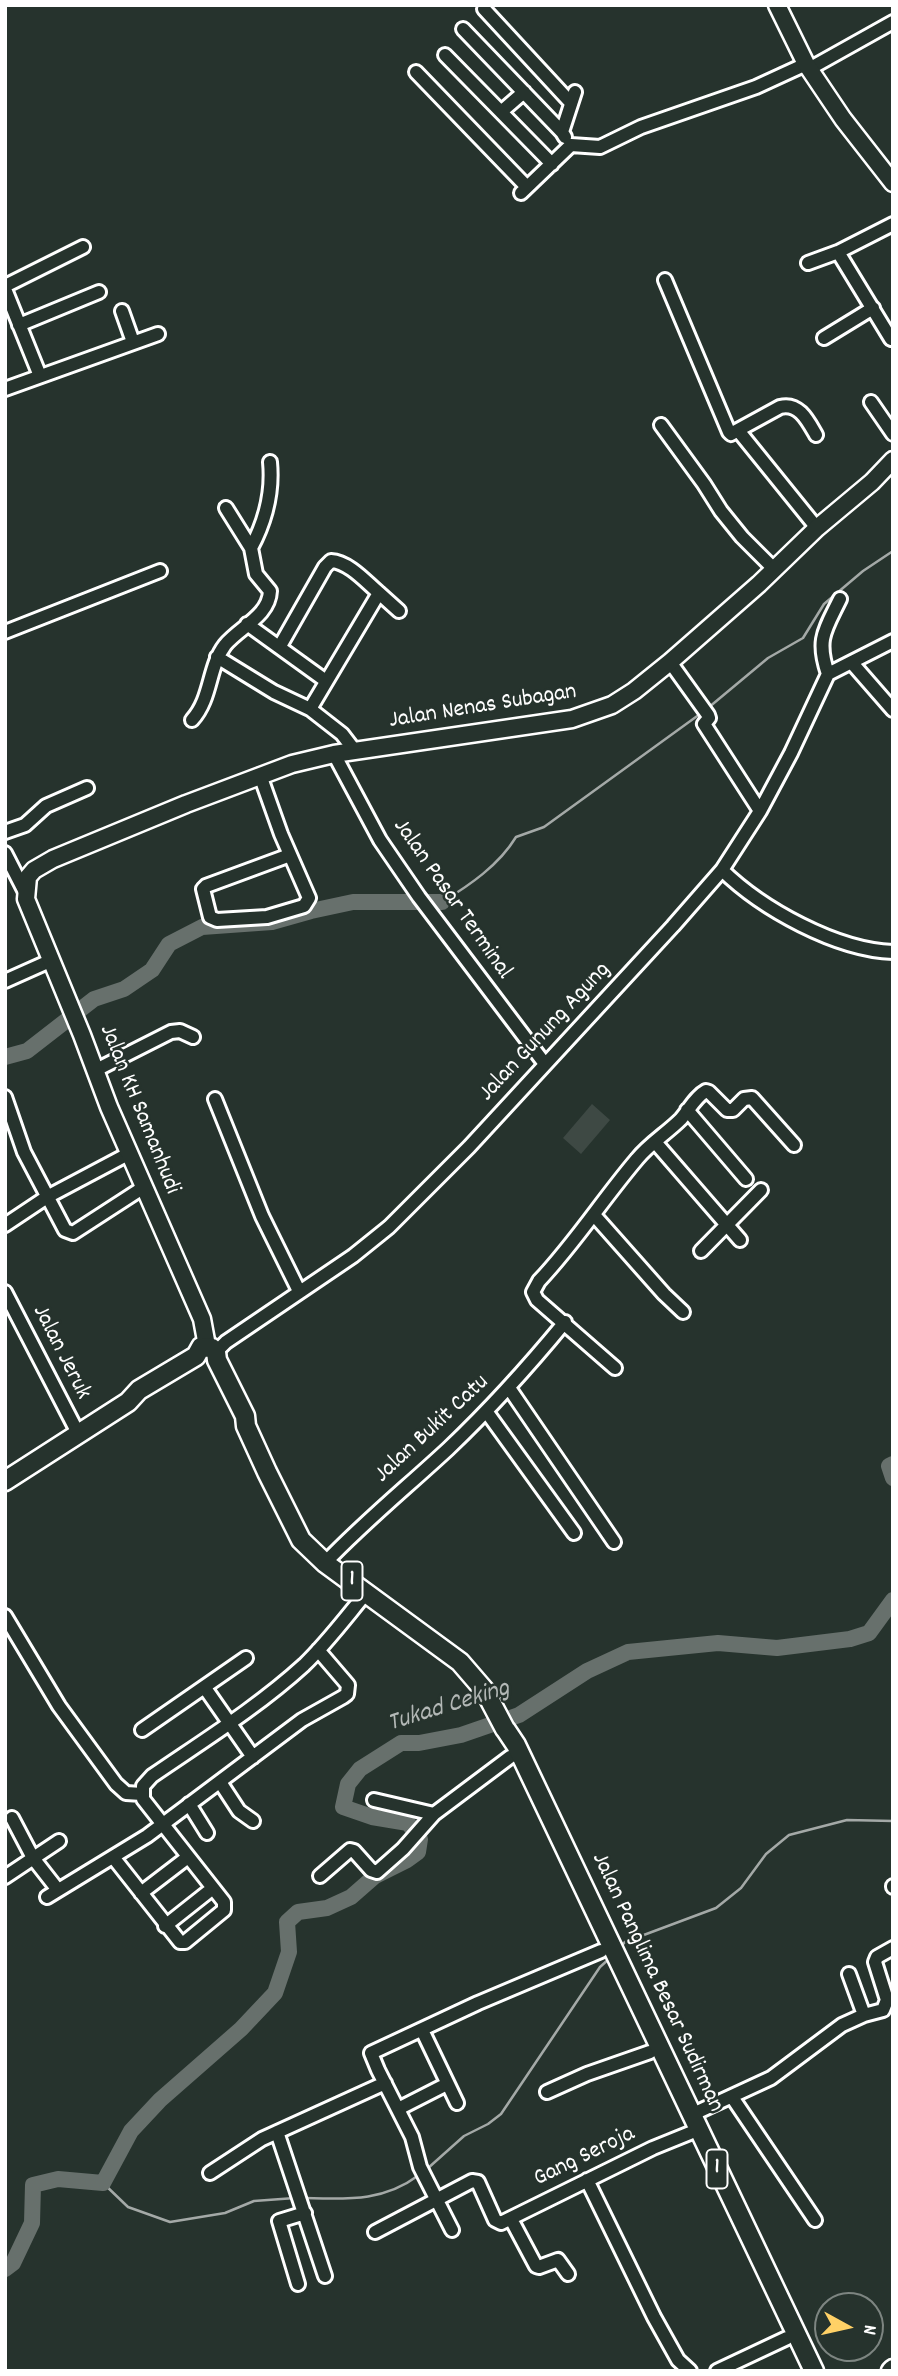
<!DOCTYPE html>
<html>
<head>
<meta charset="utf-8">
<style>
  body { margin:0 }
  #map { position:relative; width:898px; height:2376px; overflow:hidden; background:#26332d; font-family:Dekko,sans-serif }
  canvas { display:block }
  .frame { position:absolute; inset:0; border:7px solid #fff; pointer-events:none }
  .north { position:absolute; left:814px; top:2292px; width:70px; height:70px; box-sizing:border-box; background:#26332d; border:2px solid #7d8581; border-radius:50%; rotate:98deg; font-size:19px; font-weight:700; line-height:28px; text-align:center; color:#fff }
  .north::after { content:''; display:block; margin:auto; width:24px; height:32px; background:#ffd166; clip-path:polygon(50% 0,100% 100%,50% 72%,0 100%) }
</style>
</head>
<body>
<div id="map">
<canvas width="898" height="2376"></canvas>
<div class="frame"></div>
<div class="north">N</div>
</div>
<script>
const context = document.querySelector('canvas').getContext('2d');
context.lineJoin = 'round';
function fill(path, color) {
  context.fillStyle = color;
  context.fill(path, 'evenodd');
}
function stroke(path, color, width, dash) {
  context.strokeStyle = color;
  context.lineWidth = width;
  context.lineCap = dash ? 'butt' : 'round';
  context.setLineDash(dash || []);
  context.stroke(path);
}
function write(font, color, halo, rows, align = 'center') {
  context.font = font + ' Dekko,sans-serif';
  context.lineWidth = 5;
  context.setLineDash([]);
  context.textBaseline = 'middle';
  context.strokeStyle = halo;
  context.fillStyle = color;
  for (const [text, x, y, turn = 0] of rows) {
    context.save();
    context.translate(x, y);
    context.rotate((+turn || 0) * Math.PI / 180);
    context.textAlign = isNaN(turn) ? turn : align;
    if (halo) context.strokeText(text, 0, 0);
    context.fillText(text, 0, 0);
    context.restore();
  }
}
const green = new Path2D(`
  M592,1104l18,16 -29,34 -18,-16z`);
const stream = new Path2D(`
  M708,708l60,-50 35,-20 21,-34 39,-33 30,-20
  M442,902c28,-17 57,-37 74,-65l28,-10 156,-113
  M893,1198v33
  M619,1948l6,-6 91,-34 25,-20 25,-34 23,-19 58,-15 46,1
  M427,2169l37,-33 24,-12 13,-10 99,-147 10,-9
  M103,2183l25,24 42,15 55,-9 29,-12 41,-3
  M305,2198c42,1 78,4 114,-23`);
const river = new Path2D(`
  M5,1057l22,-6 67,-52 30,-10 28,-19 17,-26 33,-17 70,-5 39,-11 42,-9h89
  M893,1464l-4,2 4,12
  M5,2269l8,-6 19,-40 1,-38 25,-6 45,4 28,-52 29,-31 81,-71 34,-36 14,-41 -2,-30 11,-10 29,-4 24,-11 24,-21 32,-16 11,-8 2,-13 -12,-16 -36,-6 -29,-10 5,-23 12,-15 41,-26h18l42,-8 58,-20 68,-44 41,-19 90,-9 59,5 73,-9 19,-6 24,-33`);
const minor = new Path2D(`
  M484,9l87,94
  M463,29l99,103
  M445,55l107,109
  M809,69l84,-47
  M416,72l111,115
  M501,112l23,-20
  M565,137l-3,-5 13,-40
  M521,193l50,-48 29,2 41,-20 115,-40 50,-23
  M838,252l53,87
  M808,263l30,-11 55,-28
  M665,280l64,152 2,2 7,-4 3,4 76,94
  M5,286l78,-39
  M5,289l35,87
  M122,311l11,31
  M19,325l80,-33
  M824,338l49,-30
  M5,389l153,-55
  M871,402l22,32
  M661,425l43,59 17,27 21,26 32,32
  M738,430l42,-23c19,-5 28,14 36,28
  M226,508l25,40
  M247,624l79,57
  M5,632l155,-61
  M280,646l45,-79 6,-6c18,1 35,21 48,32
  M217,657l57,35 36,17
  M670,662l38,53 1,3 -5,6 56,87
  M852,663l41,47
  M828,674c-12,-35 -3,-44 12,-75
  M828,674l65,-33
  M192,720c20,-22 16,-53 33,-75 15,-18 44,-29 45,-54l-14,-17 -5,-26c15,-28 22,-55 19,-86
  M355,751l-13,-17 -32,-25 69,-116 20,18
  M334,754l46,86 39,57 126,167
  M260,775l21,59 28,64 -5,8 -37,11 -50,3 -7,-3 -7,-28 3,-3 84,-31
  M5,832l20,-7 21,-19 41,-18
  M5,853l20,39
  M722,870c40,39 114,80 171,82
  M5,981l47,-21
  M96,1070l75,-38 9,-1 13,6
  M5,1097l19,55 41,78 8,3 71,-46
  M215,1099l47,117 37,75
  M687,1110l59,69
  M655,1142l85,98
  M594,1215l70,79 19,18
  M5,1225l42,-28 83,-44
  M701,1251l60,-61
  M5,1292l73,141
  M216,1352l10,-10 127,-86 36,-29 80,-80 204,-221 49,-56 38,-59 31,-58 37,-79
  M615,1368l-78,-68 -4,-8 6,-11c36,-38 64,-82 98,-122 12,-15 30,-26 44,-40 8,-9 14,-22 25,-28l3,1 18,18h6l11,-11 8,-1 42,47
  M509,1388l105,154
  M486,1411l88,122
  M325,1563c39,-41 82,-76 123,-114 42,-40 80,-82 117,-127
  M5,1616l54,90 57,78 10,9 16,1
  M205,1688l48,69
  M142,1730l104,-72
  M220,1782l19,29 14,10
  M374,1800l60,14
  M189,1804l18,29
  M12,1818l21,40 25,32
  M113,1857l67,85h5l39,-32v-8l-81,-103v-13l9,-10c51,-35 106,-69 152,-111 23,-22 43,-49 63,-73
  M320,1876l30,-26 4,1 17,19 6,2 26,-23 31,-35 76,-57
  M5,1877l54,-36
  M893,1886v1
  M141,1893l47,-36
  M47,1897l100,-61 155,-116 41,-23 4,-3 1,-9 -30,-35
  M165,1926l48,-38
  M849,1974l15,41
  M422,2030l35,73
  M547,2092l40,-18 63,-22
  M732,2097l83,123
  M398,2109l49,-25
  M691,2115l80,-37 71,-53 22,-10 19,-5 4,-10 -12,-38 2,-5 16,-9
  M277,2132l48,144
  M210,2173l52,-34 123,-56
  M587,2180l67,137 24,43 12,11
  M511,2219l25,47 3,1 19,-7 10,14
  M452,2230l-32,-63 -8,-30 -34,-67 -7,-17 107,-50 123,-52
  M375,2232l97,-51 6,1 17,38 6,3 152,-75 37,-15
  M298,2284l-19,-63 26,-8
  M717,2371l70,-33`);
const major = new Path2D(`
  M777,5l29,59 37,55 50,64
  M207,1346l-5,-27 -93,-212 -27,-72 -56,-136 2,-22 6,-7 19,-11 133,-55 106,-40 42,-10 238,-35 40,-14 22,-14 36,-29 89,-78 58,-56 55,-46 21,-22`);
const highway = new Path2D(`
  M5,1481l123,-79 11,-12 57,-34 5,-9 11,1 4,4 1,8 28,56 1,10 21,46 34,68 24,23 135,99 25,29 20,38
  M506,1730l10,15 298,626
  M891,2371l2,-2`);
const shields = [
  [352,1581,21],
  [717,2169,21]
];
const shieldNames = [
  ["1",352,1581],
  ["1",717,2169]
];
const streetNames = [
  ["Jalan Nenas Subagan",483,708,-9],
  ["Jalan Pasar Terminal",451,900,55],
  ["Jalan Gunung Agung",546,1033,-47],
  ["Jalan KH Samanhudi",138,1110,68],
  ["Jalan Jeruk",60,1353,63],
  ["Jalan Bukit Catu",433,1430,-43],
  ["Jalan Panglima Besar Sudirman",656,1983,65],
  ["Gang Seroja",585,2158,-26]
];
const waterNames = [
  ["Tukad Ceking",449,1708,-17]
];
fill(green, '#3e4944');
stroke(stream, '#a4a9a7', 2.5);
stroke(river, '#67706c', 16);
stroke(minor, '#fff', 18);
stroke(major, '#fff', 21);
stroke(highway, '#fff', 23);
stroke(minor, '#26332d', 12);
stroke(major, '#26332d', 16);
stroke(highway, '#26332d', 18);
for (const [x, y, w] of shields) {
  const box = new Path2D();
  box.roundRect(x - w / 2, y - 19.5, w, 39, 5);
  context.fillStyle = '#26332d';
  context.fill(box);
  stroke(box, '#fff', 2);
}
write('bold 23px', '#fff', null, shieldNames);
write('24px', '#fff', '#26332d', streetNames);
write('italic 26px', '#b3b8b6', '#26332d', waterNames);
</script>
</body>
</html>
